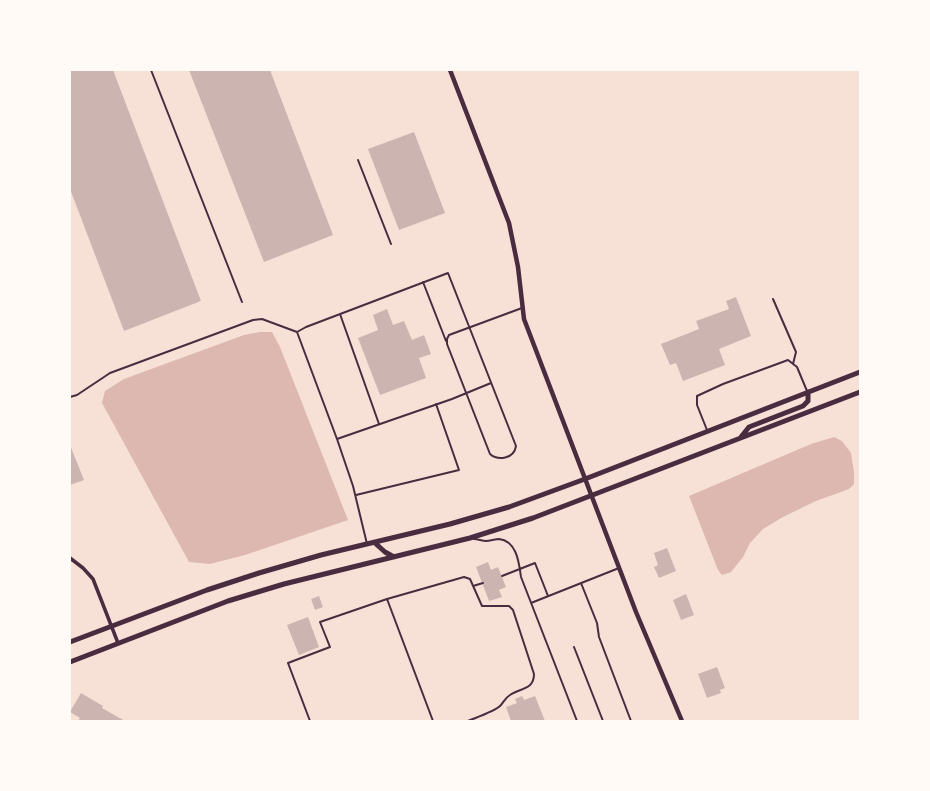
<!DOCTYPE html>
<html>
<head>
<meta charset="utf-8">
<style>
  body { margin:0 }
  #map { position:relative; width:930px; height:791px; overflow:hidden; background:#f7e1d7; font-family:"Sofia Sans Condensed",sans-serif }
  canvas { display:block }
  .frame { position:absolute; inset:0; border:71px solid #fffaf5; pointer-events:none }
</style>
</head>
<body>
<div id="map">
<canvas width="930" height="791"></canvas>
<div class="frame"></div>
</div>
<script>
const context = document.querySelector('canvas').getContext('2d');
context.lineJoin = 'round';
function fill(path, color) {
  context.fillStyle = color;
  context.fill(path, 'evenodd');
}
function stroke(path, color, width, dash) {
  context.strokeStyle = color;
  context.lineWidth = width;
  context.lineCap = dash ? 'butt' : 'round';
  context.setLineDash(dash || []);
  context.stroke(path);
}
const water = new Path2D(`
  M260,332h12l8,15 68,173 -103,35 -35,9 -21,-2 -87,-159 3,-12 19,-12 120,-44z
  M834,437l8,4 9,12 3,19v12l-5,5 -33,12 -33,16 -20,12 -13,14 -7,14 -12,15 -9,3 -4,-5 -29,-74 122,-52z`);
const building = new Path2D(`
  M70,70h43l88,231 -77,30 -54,-142z
  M189,70h81l63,165 -69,27z
  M414,132l31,81 -46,17 -31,-81z
  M736,297l15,39 -32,13 6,16 -42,16 -7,-18 -6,2 -9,-21 38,-15 -3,-8 33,-12 -3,-8z
  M387,309l6,16 11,-4 8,19 12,-5 7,19 -12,4 7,20 -46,17 -22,-57 20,-8 -5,-15z
  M70,445l14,35 -14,5z
  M667,548l9,23 -17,7 -5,-11 4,-2 -4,-12z
  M488,562l3,8 7,-3 8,20 -7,3 3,7 -13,4 -13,-34z
  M686,594l8,21 -13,5 -8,-20z
  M319,596l4,11 -8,3 -4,-11z
  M308,617l11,30 -20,8 -12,-30z
  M717,667l8,21 -5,2 1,3 -14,5 -9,-24z
  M81,693l22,13 -1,2 23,13h-47l2,-3 -10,-6z
  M522,696l2,4 11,-4 10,25h-34l-5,-14 11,-4 -2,-4z`);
const service = new Path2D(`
  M151,70l91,232
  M358,160l33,84
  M423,282l23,59
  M773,299l23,53 -3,12
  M340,314l39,110
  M491,383l-39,16 -115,40 -40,-107 9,-5 142,-54 68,173c-2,13 -18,15 -26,8l-43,-110v-5l2,-4 73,-27
  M70,397l7,-2 33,-22 143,-53 9,-1 35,13
  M707,430l-10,-25v-9l26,-12 65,-24 9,7 10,24
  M337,439l16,47 14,58
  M356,495l103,-25 -23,-66
  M474,539c4,0 8,2 12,2 4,0 9,-2 13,-2 18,2 20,24 22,38l56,144
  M502,576l33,-13 13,33
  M581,583l16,40 2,14 32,84
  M473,586l10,-3
  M387,599l77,-22 6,2 12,27h27l4,4 21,64c0,16 -14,14 -24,21 -5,3 -6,7 -10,11 -5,5 -25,12 -32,15
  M531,603l88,-35
  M574,647l29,74
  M310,721l-22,-58 42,-16 -10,-25 67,-23 46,122`);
const minor = new Path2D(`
  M70,558l13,10 10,11 25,64`);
const tertiary = new Path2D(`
  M450,70l59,153 9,44 6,52 112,293 46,109`);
const secondary = new Path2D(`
  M741,437l8,-10 54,-21 5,-5v-9
  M375,543l10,9 9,5
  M70,642l137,-52 52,-17 62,-18 129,-31 59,-17 76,-28 275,-107
  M70,662l158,-61 56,-17 186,-46 63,-20 327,-126`);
fill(water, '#dcb8b0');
fill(building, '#ccb4b1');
stroke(service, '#4a2c40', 2);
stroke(minor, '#4a2c40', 3.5);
stroke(tertiary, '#4a2c40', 4.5);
stroke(secondary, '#4a2c40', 5);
</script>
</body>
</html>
